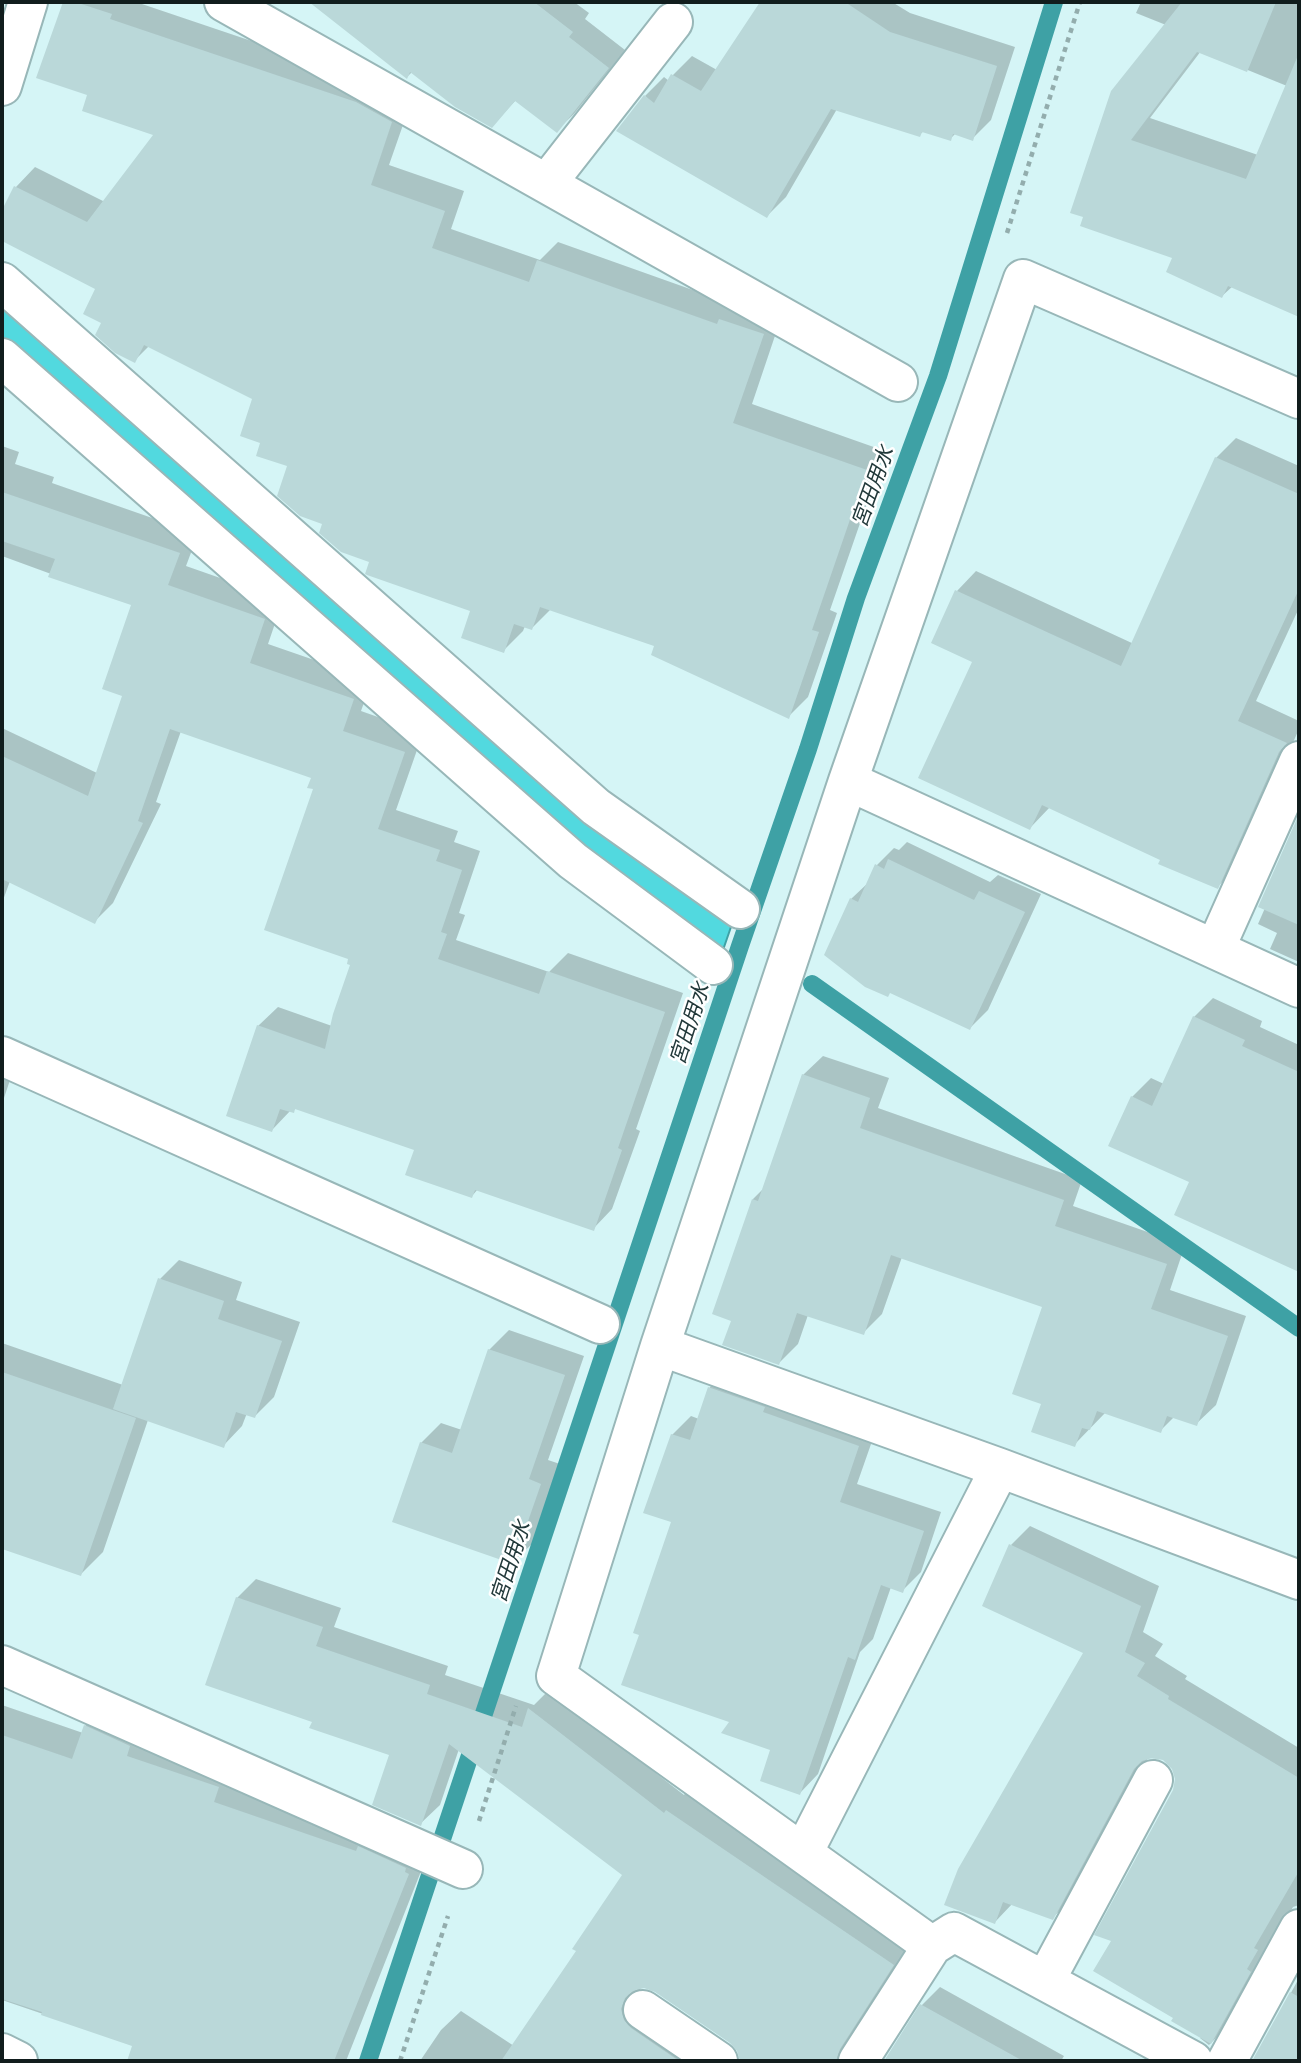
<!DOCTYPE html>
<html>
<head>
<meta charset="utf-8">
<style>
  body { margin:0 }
  #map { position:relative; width:1301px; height:2063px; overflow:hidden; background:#d5f5f6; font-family:"Golos Text",sans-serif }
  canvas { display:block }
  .frame { position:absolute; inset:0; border:4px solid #111d1d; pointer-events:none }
</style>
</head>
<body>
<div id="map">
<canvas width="1301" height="2063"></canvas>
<div class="frame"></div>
</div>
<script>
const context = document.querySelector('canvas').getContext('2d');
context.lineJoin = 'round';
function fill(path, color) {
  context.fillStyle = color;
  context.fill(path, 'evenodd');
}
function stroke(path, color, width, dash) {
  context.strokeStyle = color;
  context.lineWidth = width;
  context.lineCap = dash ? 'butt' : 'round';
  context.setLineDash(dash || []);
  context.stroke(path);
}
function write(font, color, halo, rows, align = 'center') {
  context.font = font + ' "Golos Text","Noto Sans JP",sans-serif';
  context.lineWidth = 5;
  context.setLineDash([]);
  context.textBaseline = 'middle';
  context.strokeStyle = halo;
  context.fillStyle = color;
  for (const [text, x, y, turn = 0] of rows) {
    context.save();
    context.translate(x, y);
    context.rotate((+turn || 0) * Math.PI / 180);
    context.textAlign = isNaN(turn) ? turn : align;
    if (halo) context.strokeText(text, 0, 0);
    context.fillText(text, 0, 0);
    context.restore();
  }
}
const water = new Path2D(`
  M2,303l730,621 -9,26 -149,-112 -572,-501z`);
const shadow = new Path2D(`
  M64,2h72l240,81 35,19 -22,63 75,26 -13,38 89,31 18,-18 177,63 47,10 -30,89 133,47 -55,159 7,3 -29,84 -19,19 -133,-71 -105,-36 -19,19 -7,-2 -2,5 -19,19 -32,-40 -100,-49 -47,-38 -36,-58 -26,-23 -9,-43 -105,-53 -15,15 -30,-39 -6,-34 -96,-49v-25l14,-27 19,-20 70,35 51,-68 -67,-40 -50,-17z
  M312,2h262l15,11 -4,6 40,31 -51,64 -18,17 -40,-31 -24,26 -80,-54 -5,5z
  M762,2h130l18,11 105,34 -24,73 -19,19 -16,-6 -6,6 -26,-8 -5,4 -82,-26 -51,88 -19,19 -122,-120 19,-19 5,4 4,-6 19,-19 25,14z
  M1141,2h158v313l-66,-29 -11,10 -48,-39 -92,-32 84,-200 -30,-12zM1201,51l86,35 -29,69 -108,-37z
  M1236,438l63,28v142l-43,93 43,20v8l-62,139 -20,19 -55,-28 -112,-52 -20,21 -56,-167 -17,-70 19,-20 158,73 82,-186z
  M2,446l17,6 -4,12 39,13 -2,6 146,51 -12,32 97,34 -15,44 104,36 -11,31 62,22 -27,77 62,21 -4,11 26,9 -21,62 6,2 -9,25 93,32 19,-19 115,40 -47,136 4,2 -28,78 -19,20 -115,-40 -6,7 -56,-48 -119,-41 -4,4 -2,-1 -19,20 -14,-104 20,-19 54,19 21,-62 -40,-187 -132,-46 -25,71 5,2 -48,99 -19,19 -84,-41 -8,22v-175l95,45 27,-78 9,-91 -131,-48z
  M1299,818v144l-29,-13 7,-16 -19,-9 7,-16 -5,-2z
  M907,842l83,40 8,-7 43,19 -53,116 -18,18 -119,-129 18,-17 7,-16 18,-18 5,2z
  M1213,998l49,23 -2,6 39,18v225l-123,-56 15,-33 -59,-84 19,-19 13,6 30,-67z
  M823,1056l66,22 -11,30 204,72 -9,26 112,39 -15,45 76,26 -30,89 -20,19 -22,-7 -14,14 -54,-19 -32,33 -30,-42v-98l-142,-48 -20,57 -19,19 -55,-18 -10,29 -19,19 -46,-43 20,-121 11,-11 39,-113z
  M2,1060l13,5 -13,39z
  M179,1260l63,22 -6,18 64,22 -26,75 -19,19 -8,-3 -5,13 -19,20 -75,-26 -45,132 -22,22 -59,-31 -20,-7v-193l121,42 37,-106z
  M509,1330l75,26 -36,104 12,4 -27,79 -20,19 -92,-119 20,-20 21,7 27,-80z
  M728,1369l149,58 -20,57 84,28 -20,60 -19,19 -11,-4 -18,52 -13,13 -42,122 -18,19 -28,-44 -40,-28 -91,-88 33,-112 -2,-86 19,-19 8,3 11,-32z
  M1030,1526l129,60 -16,46 20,12 -8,12 32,20 -2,3 114,69v157l-6,2 -65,119 -19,19 -9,-7 2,-2 -27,-19 -62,-76 61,-151 3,-11 -4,-11 -9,-9 -16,-1 -76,141 -20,19 -39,-15 -18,19 91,-269 -75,-108z
  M256,1579l85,29 -7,19 114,39 -3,9 89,30 15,-15 135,105 2,-3 226,153 -67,116h-104l-2,-11 -7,-8 -76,-52 -12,-4 -4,3 2,10 86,62h-308l21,-31 20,-19 53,35 64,-95 46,-76 -165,-126 -19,56 -20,19 -29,-70 -77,-33 -77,-123z
  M107,1704l322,147 -83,210h-217l5,-16 -132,-45v-295l81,28 2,-7z
  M1299,1978v83h-45z
  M940,1987l124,69 -3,5h-134l-31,-16 26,-40z`);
const stream = new Path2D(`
  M812,984l487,344
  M368,2061l372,-1115 68,-197 48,-151 82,-222 116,-374`);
const building = new Path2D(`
  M63,2h12l37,12 -2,5 246,83 36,20 -21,63 74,26 -13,37 97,34 8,-22 180,64 2,-5 45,15 -31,89 134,47 -55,160 7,2 -30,87 -138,-64 3,-9 -114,-39 -8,23 -18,-6 -10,29 -43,-15 9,-27 -103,-36 -2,-1 4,-12 -28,-10 -22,-19 3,-9 -22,-8 -23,-20 10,-30 -31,-10 4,-13 -20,-7 12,-37 -108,-54 -9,18 -20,-10 -20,-18 6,-12 -18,-9 12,-25 -93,-48v-31l12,-24 73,36 66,-87 -71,-24 5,-16 -51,-17z
  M309,2h225l39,30 -4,5 40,31 -52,65 -42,-32 -23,27 -37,-21 -45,-35 -3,7z
  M760,2h85l45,30 107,34 -24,75 -20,-7 -2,7 -29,-9 -2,5 -89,-28 -64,109 -151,-87 28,-36 10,8 17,-29 30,17z
  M1182,2h94l-29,70 -50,-20 -66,88 115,39 53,-126v264l-71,-31 -6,12 -56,-26 6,-14 -92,-32 3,-9 -13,-4 41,-122z
  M1215,457l84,37v95l-61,132 49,22 -8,9 -61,137 -60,-25 2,-4 -118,-55 -12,25 -112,-52 54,-116 -41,-19 24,-53 166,76z
  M2,492l178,61 -12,32 97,34 -15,44 104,36 -11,32 62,21 -27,77 62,21 -4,11 26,9 -21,62 6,2 -9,25 101,35 8,-23 118,41 -47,136 4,2 -28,81 -119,-41 -3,8 -67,-23 9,-25 -119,-41 -1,4 -14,-4 -8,23 -46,-16 31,-91 68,24 8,-35 17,-49 -3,-1 1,-5 -84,-29 49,-141 -6,-1 4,-10 -141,-49 -32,92 5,2 -48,101 -93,-45v-123l86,40 34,-100 -20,-7 29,-84 -83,-28 7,-18 -53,-18z
  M1299,814v111l-41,-18z
  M888,859l86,41 5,-9 46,21 -55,118 -80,-37 -2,4 -23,-10 -41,-32 26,-57 8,4 17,-38 9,5z
  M1193,1016l52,24 -3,6 57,26v200l-125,-57 15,-33 -81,-36 23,-50 21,10z
  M802,1074l68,24 -10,30 204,72 -9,26 112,38 -16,45 77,27 -31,90 -30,-10 -6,17 -64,-22 -7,19 -8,-2 -7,19 -44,-15 10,-28 -29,-10 30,-87 -151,-52 -27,80 -67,-22 -18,52 -57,-20 9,-24 -19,-7 40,-115 6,2z
  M158,1278l66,23 -6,18 64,22 -27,77 -19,-6 -12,36 -111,-39z
  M488,1349l77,26 -36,104 12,5 -28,80 -121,-42 28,-80 32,11z
  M2,1372l134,46 -55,158 -79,-27z
  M708,1387l57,20 -2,5 96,34 -19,56 84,29 -21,62 -22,-8 -26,75 -7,-3 -48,138 -40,-14 10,-31 -49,-17 8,-11 -108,-37 18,-50 -6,-2 38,-111 -28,-9 28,-79 19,6z
  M1009,1544l132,62 -16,46 20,11 -8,13 32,20 -1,3 131,79v93l-45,77 4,2 -11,19 4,3 -40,72 -40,-23 2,-3 -80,-47 18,-30 -17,-6 79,-145 2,-11 -3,-10 -9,-9 -11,-2 -10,3 -8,8 -81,151 -50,-18 -8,22 -51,-19 14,-36 125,-216 -101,-47z
  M236,1597l87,30 -7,19 114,39 -3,9 95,33 6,-19 136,105 2,-3 228,155 -54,84 -4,12h-96l-3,-10 -7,-8 -75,-51 -11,-4 -11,3 -8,7 -4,11 3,11 7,8 48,33h-178l75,-110 -4,-2 50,-74 -173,-131 -28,82 -49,-21 17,-50 -80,-27 3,-6 -107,-37z
  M84,1725l46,21 -3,10 92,31 -5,15 142,49 2,-5 48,22 -1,4 4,2 -75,187h-207l5,-15 -91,-31 1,-3 -40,-13v-264l70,24z
  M1290,1992l9,5v64h-47z
  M920,2004l103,57h-139z`);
const path = new Path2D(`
  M1007,233l73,-231
  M479,1821l37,-115
  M400,2061l48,-145`);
const minor = new Path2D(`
  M224,2l674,380
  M2,86l26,-84
  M547,183l126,-161
  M2,282l594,525 144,102
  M2,358l571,503 140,104
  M848,781l451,207
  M1215,949l84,-188
  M2,1056l598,268
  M660,1346l340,122 299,112
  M2,1665l461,204
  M803,1853l197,-385
  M932,1946l-376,-270 104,-330 188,-565 175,-502 276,120
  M1045,1981l108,-201
  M643,2010l75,51
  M2,2053l16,8
  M858,2061l74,-115 22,-14 239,129
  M1227,2061l72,-132`);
const waterNames = [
  ["宮田用水",873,487,-70],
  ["宮田用水",690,1024,-72],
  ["宮田用水",511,1562,-72]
];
fill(water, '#52d9df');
stroke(water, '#3ea1a5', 2);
fill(shadow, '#0003');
stroke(stream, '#3ea1a5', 18);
fill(building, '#bad8d9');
stroke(minor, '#98b7b8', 42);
stroke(path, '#93adad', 4.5, [5, 5]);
stroke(minor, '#fff', 38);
write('italic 21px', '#22393a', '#fff', waterNames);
</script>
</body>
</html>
